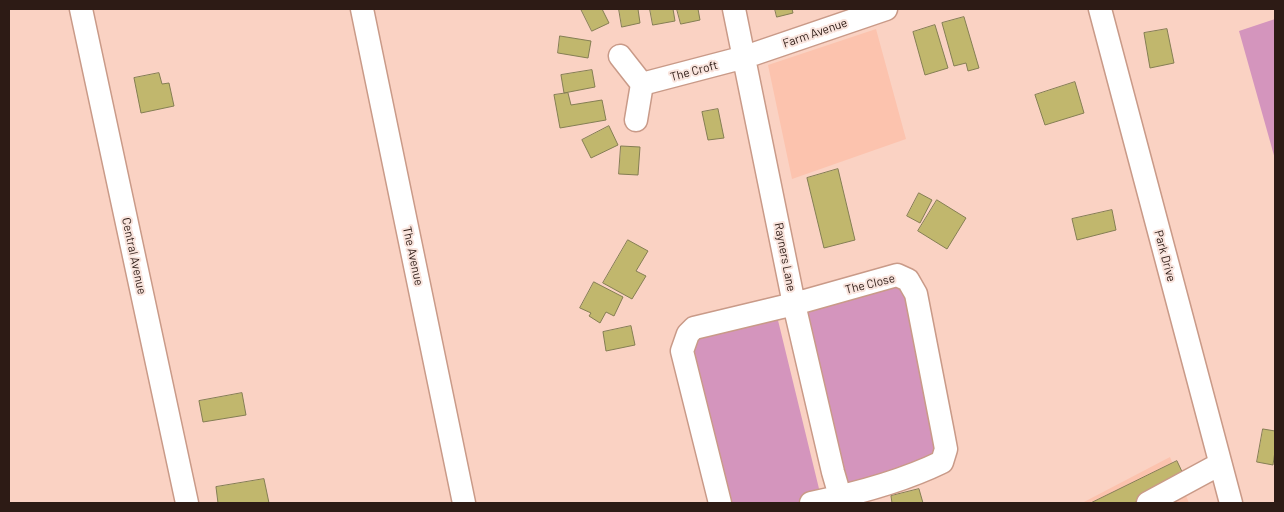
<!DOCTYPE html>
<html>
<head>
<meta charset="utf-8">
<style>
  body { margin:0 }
  #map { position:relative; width:1284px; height:512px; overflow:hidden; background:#fad2c3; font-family:Barlow,sans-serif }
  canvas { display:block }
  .frame { position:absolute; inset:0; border:10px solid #2d1b15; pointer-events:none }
</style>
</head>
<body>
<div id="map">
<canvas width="1284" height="512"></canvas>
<div class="frame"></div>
</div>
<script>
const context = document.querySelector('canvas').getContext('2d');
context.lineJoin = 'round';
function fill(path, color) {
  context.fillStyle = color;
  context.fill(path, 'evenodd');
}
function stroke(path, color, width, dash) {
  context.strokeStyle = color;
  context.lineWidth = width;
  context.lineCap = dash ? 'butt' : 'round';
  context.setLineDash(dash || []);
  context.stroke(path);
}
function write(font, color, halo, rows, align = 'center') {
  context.font = font + ' Barlow,sans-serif';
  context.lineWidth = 4;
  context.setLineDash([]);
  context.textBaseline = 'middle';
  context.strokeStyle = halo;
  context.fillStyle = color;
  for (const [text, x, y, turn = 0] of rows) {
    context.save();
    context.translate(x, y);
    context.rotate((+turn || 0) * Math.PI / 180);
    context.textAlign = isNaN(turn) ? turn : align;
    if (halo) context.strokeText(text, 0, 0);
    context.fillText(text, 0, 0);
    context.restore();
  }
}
const built = new Path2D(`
  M876,29l30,110 -114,40 -24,-114z
  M1170,457l19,46h-107z`);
const green = new Path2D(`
  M1275,19v140l-36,-128z
  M908,280l38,169 -97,46 -46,-194z
  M775,308l47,193 -11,2h-91l-32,-169z`);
const building = new Path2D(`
  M581,9h21l7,14 -17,8z
  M619,9h19l2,14 -18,4z
  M650,9h23l2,12 -22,4z
  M677,9h21l2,11 -19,4z
  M775,9h17l1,4 -16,4z
  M964,17l15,51 -11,3 -2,-8 -12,3 -12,-43z
  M935,25l13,43 -23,7 -12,-43z
  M1167,29l7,34 -24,5 -6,-35z
  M560,36l31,5 -3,17 -30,-5z
  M592,70l3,17 -31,6 -3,-18z
  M159,73l3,11 7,-1 5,23 -33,7 -7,-35z
  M1075,82l9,31 -39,12 -10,-30z
  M568,93l3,12 31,-5 4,20 -46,8 -6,-33z
  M718,109l6,29 -16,2 -6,-28z
  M609,126l9,19 -27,13 -9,-18z
  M621,146l19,1 -2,28 -19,-1z
  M838,169l17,71 -31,8 -17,-70z
  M919,193l13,7 -12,23 -13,-7z
  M937,200l29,18 -19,31 -29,-18z
  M1112,210l4,20 -39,10 -5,-21z
  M628,240l20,11 -12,20 10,5 -14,23 -29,-16z
  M594,282l29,15 -9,19 -8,-4 -6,11 -11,-7 2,-3 -11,-5z
  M631,326l4,19 -29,6 -3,-19z
  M242,393l4,22 -43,7 -4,-21z
  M1263,429l12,2v20l-2,14 -16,-3z
  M1177,461l8,17 -51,25h-43z
  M264,479l5,24h-51l-2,-16z
  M919,489l4,14h-31l-1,-7z`);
const minor = new Path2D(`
  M81,9l106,494
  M362,9l102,494
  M734,9l60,295 39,168 9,31
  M1100,9l131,494
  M620,56l22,28 103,-27 141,-48
  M636,120l6,-36
  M720,503l-38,-152 6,-17 6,-6 100,-24 103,-29 11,5 8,14 27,139 3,16 -4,13c-41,20 -87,32 -131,41
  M1148,503l72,-39`);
const streetNames = [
  ["Farm Avenue",815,33,-19],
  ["The Croft",694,71,-15],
  ["Central Avenue",134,256,78],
  ["The Avenue",413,256,78],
  ["Park Drive",1165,256,75],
  ["Rayners Lane",785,257,79],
  ["The Close",870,284,-14]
];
fill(built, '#fcc3ae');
fill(green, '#d495bd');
fill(building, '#c1b76d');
stroke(building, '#847e53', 1);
stroke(minor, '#c99a88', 25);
stroke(minor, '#fff', 22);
write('12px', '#2d1b15', '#f9e4dd', streetNames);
</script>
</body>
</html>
